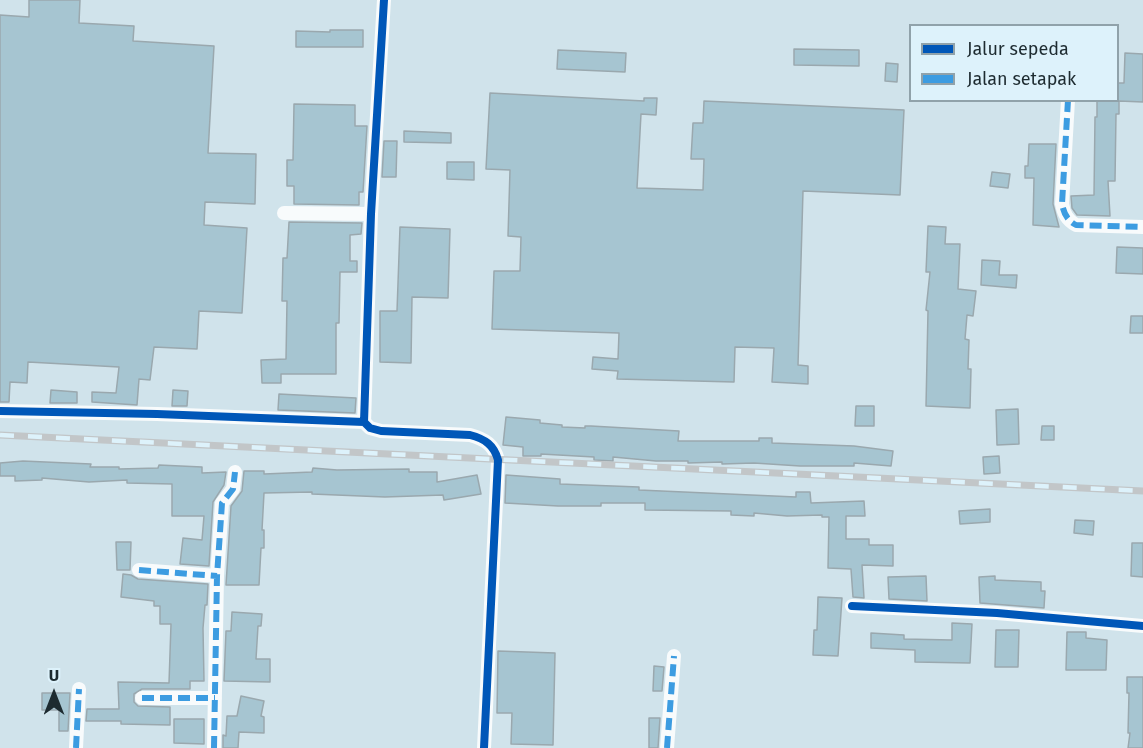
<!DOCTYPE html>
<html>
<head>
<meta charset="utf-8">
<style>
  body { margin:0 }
  #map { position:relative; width:1143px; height:748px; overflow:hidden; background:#d0e3eb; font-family:"Fira Sans",sans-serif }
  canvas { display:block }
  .legend { position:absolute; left:909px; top:24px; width:210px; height:78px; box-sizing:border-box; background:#ddf2fb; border:2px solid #90a2aa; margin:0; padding:8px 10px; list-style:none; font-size:18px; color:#1d2b30 }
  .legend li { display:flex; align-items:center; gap:12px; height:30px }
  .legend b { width:30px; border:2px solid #90a2aa }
  .north { position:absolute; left:24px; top:664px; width:60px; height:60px; -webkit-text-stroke:4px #ddf2fb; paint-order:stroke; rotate:0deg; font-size:16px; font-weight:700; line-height:24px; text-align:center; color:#1d2b30 }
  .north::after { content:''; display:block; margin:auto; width:21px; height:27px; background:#1d2b30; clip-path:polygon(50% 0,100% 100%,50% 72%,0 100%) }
</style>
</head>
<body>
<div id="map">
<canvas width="1143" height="748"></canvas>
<ul class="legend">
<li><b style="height:8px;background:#0057b8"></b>Jalur sepeda</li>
<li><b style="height:8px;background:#3c9ce1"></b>Jalan setapak</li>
</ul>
<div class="north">U</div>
</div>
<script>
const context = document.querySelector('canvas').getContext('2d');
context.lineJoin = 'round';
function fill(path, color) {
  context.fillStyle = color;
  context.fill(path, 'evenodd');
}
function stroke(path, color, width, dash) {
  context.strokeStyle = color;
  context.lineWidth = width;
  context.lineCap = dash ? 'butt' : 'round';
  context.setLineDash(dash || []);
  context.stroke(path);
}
const building = new Path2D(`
  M29,0h51l-1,23 55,3 -1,15 81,5 -6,107 48,1 -1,50 -50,-2 -1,23 43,3 -5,85 -43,-2 -2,38 -43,-2 -4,33 -11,-1 -2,26 -45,-3v-10l24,1 3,-26 -91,-5 -1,21 -17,-1 -1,20h-9v-387l29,2z
  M330,30h33v17h-67v-16l34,1z
  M794,49l65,1v16l-65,-1z
  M558,50l68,3 -1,19 -68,-3z
  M1125,53l18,1v48l-24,-1v13h-3l-1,67h-7l2,35 -33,-1 -5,-7 -1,-12 23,-1 1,-78h2v-17h21v-17h6z
  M886,63l12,1 -1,18 -12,-1z
  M490,93l154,8v-3h13l-1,17 -15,-1 -4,74 66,2 1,-31h-13l2,-36h10l1,-22 200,9 -4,85 -97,-4 -5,174 10,1v18l-36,-2 2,-34 -39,-1 -1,35 -117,-3 1,-8 -26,-2 1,-12 25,2 1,-26 -127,-4 2,-58h26l1,-34 -13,-1 2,-66 -24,-1z
  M294,104l61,1v21h12l-4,66h-4v13l-65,-1v-18h-7v-26h6z
  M404,131l47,2v10l-47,-1z
  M384,141h13l-1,36h-14z
  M1029,144h27l-3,60 6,23 -26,-2 1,-47h-9v-12h3z
  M447,162h27v18l-27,-1z
  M992,172l18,2 -2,14 -18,-2z
  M289,222l73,1 -1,11 -11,1v26h7v11h-17l-1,51h-3v51h-55v9h-19l-1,-23 25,-1 1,-58h-5l1,-43h4z
  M928,226l18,1 -1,17h15l-2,45 18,2 -3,25 -6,-1 -2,24 4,1 -1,29h3l-1,39 -44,-2 2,-95 -2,-1 4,-38h-4z
  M400,227l50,2 -2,69 -36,-1 -1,66 -31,-1v-51h17z
  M1117,247l26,1v26l-27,-1z
  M982,260l18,1 -1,14h18l-1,13 -35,-3z
  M1131,316h12v17h-13z
  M51,390l26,2v11h-27z
  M173,390l15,1 -1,15h-15z
  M279,394l77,4 -1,15 -77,-3z
  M856,406h18v20h-19z
  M1018,409l1,35 -22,1 -1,-35z
  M506,417l34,3v3l22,2v2l23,1v-2h6l88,5 -1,10h81v-3h13v5l82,3 39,5 -2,15 -37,-3v3h-54l-46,-3 -32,1v-2l-34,1v-2h-32l-43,-4v4l-19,-1v-3l-53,-3v2h-18v-9l-20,-2z
  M1042,426h12v14h-13z
  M999,456l1,17 -16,1 -1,-17z
  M23,461l68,3 -1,3h29v2l39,-1 1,-3 43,2v6l24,-1 -2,13 -11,17 -4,64 -29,-2 3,-26 19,2 2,-24h-32v-32l-45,-1v-3l-38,2 -47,-4v2l-27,1v-5h-15v-13z
  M313,468l24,2 72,-1v3h28v10l40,-7 4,19 -37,6 -1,-5 -58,2 -73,-3v-2l-48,1 -2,37h2v18h-3l-2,37h-33l5,-79 11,-15 2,-20h20v3l48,-2z
  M506,475l54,4v5l79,3v3l157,7v-5h14l1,11 53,-2 1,15h-19v23h23v6h24v21l-31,-1 2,33 -11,-1 -2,-28 -23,-1 1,-51h-7v-2l-35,1 -33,-3v3l-23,-1v-4l-86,-1v-7h-44v3h-43l-53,-3z
  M990,509v13l-30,2 -1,-13z
  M1075,520l19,1 -1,14 -19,-2z
  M116,542h15l-1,28h-13z
  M1132,543h11v34l-12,-1z
  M123,574l8,1 7,4 70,5 -1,21h-2l-2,23 1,53h-14v8h-48l-8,5v8l4,4 32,1v18l-49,-1v-3h-35l1,-12h32l-1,-27 51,1 2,-59h-11v-18h-6v-5l-33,-4z
  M926,576l1,25 -38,-2 -1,-22z
  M995,576v4l46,2v9h4l-1,17 -64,-5 -1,-26z
  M818,597l24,1 -4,58 -25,-1 1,-25h3z
  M232,612l30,2 -1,12h-3l-2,33h14v23l-46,-1 2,-50h5z
  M952,623l20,1 -2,39 -55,-1v-12l-44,-2v-15l33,2v4l48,1z
  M996,630h23l-1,37h-23z
  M1067,632h19v6l21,2 -1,30h-40z
  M498,651l57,2 -2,92 -42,-1 1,-31h-15z
  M654,666l10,1 -2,24h-9z
  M1127,677h16v71h-15l2,-15h-2l1,-40h-2z
  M42,693h28l-2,38h-9v-21h-17z
  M241,696l23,5 -3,15 3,1v16l-25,-1 -1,16h-15v-13l3,1 1,-20h10z
  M649,718h11l-2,30h-9z
  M174,719h30v25l-30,-1z`);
const street = new Path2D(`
  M384,0l-13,214 -7,208 6,6 11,3 89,4c15,4 24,10 28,25l-14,288
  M1068,100l-6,104c2,10 5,16 14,21l67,2
  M284,213l87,1
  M0,411l157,3 207,8
  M139,570l78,6
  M852,606l145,7 146,13
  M142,698h73
  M76,748l3,-59
  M214,748l3,-172 5,-73 11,-14 2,-17
  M667,748l7,-92`);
const rail = new Path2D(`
  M0,435l1143,56`);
const quiet = new Path2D(`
  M1068,100l-6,104c2,10 5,16 14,21l67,2
  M139,570l78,6
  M142,698h73
  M76,748l3,-59
  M214,748l3,-172 5,-73 11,-14 2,-17
  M667,748l7,-92`);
const cycleway = new Path2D(`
  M384,0l-13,214 -7,208 6,6 11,3 89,4c15,4 24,10 28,25l-14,288
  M0,411l157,3 207,8
  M852,606l145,7 146,13`);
fill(building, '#a6c5d1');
stroke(building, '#9aa8ae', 1.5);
stroke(street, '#f8fbfc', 14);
stroke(rail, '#c2c6c8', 7);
stroke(rail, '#ddf2fb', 4.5, [14]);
stroke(quiet, '#3c9ce1', 6, [12, 6]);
stroke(cycleway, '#0057b8', 8);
</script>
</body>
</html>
